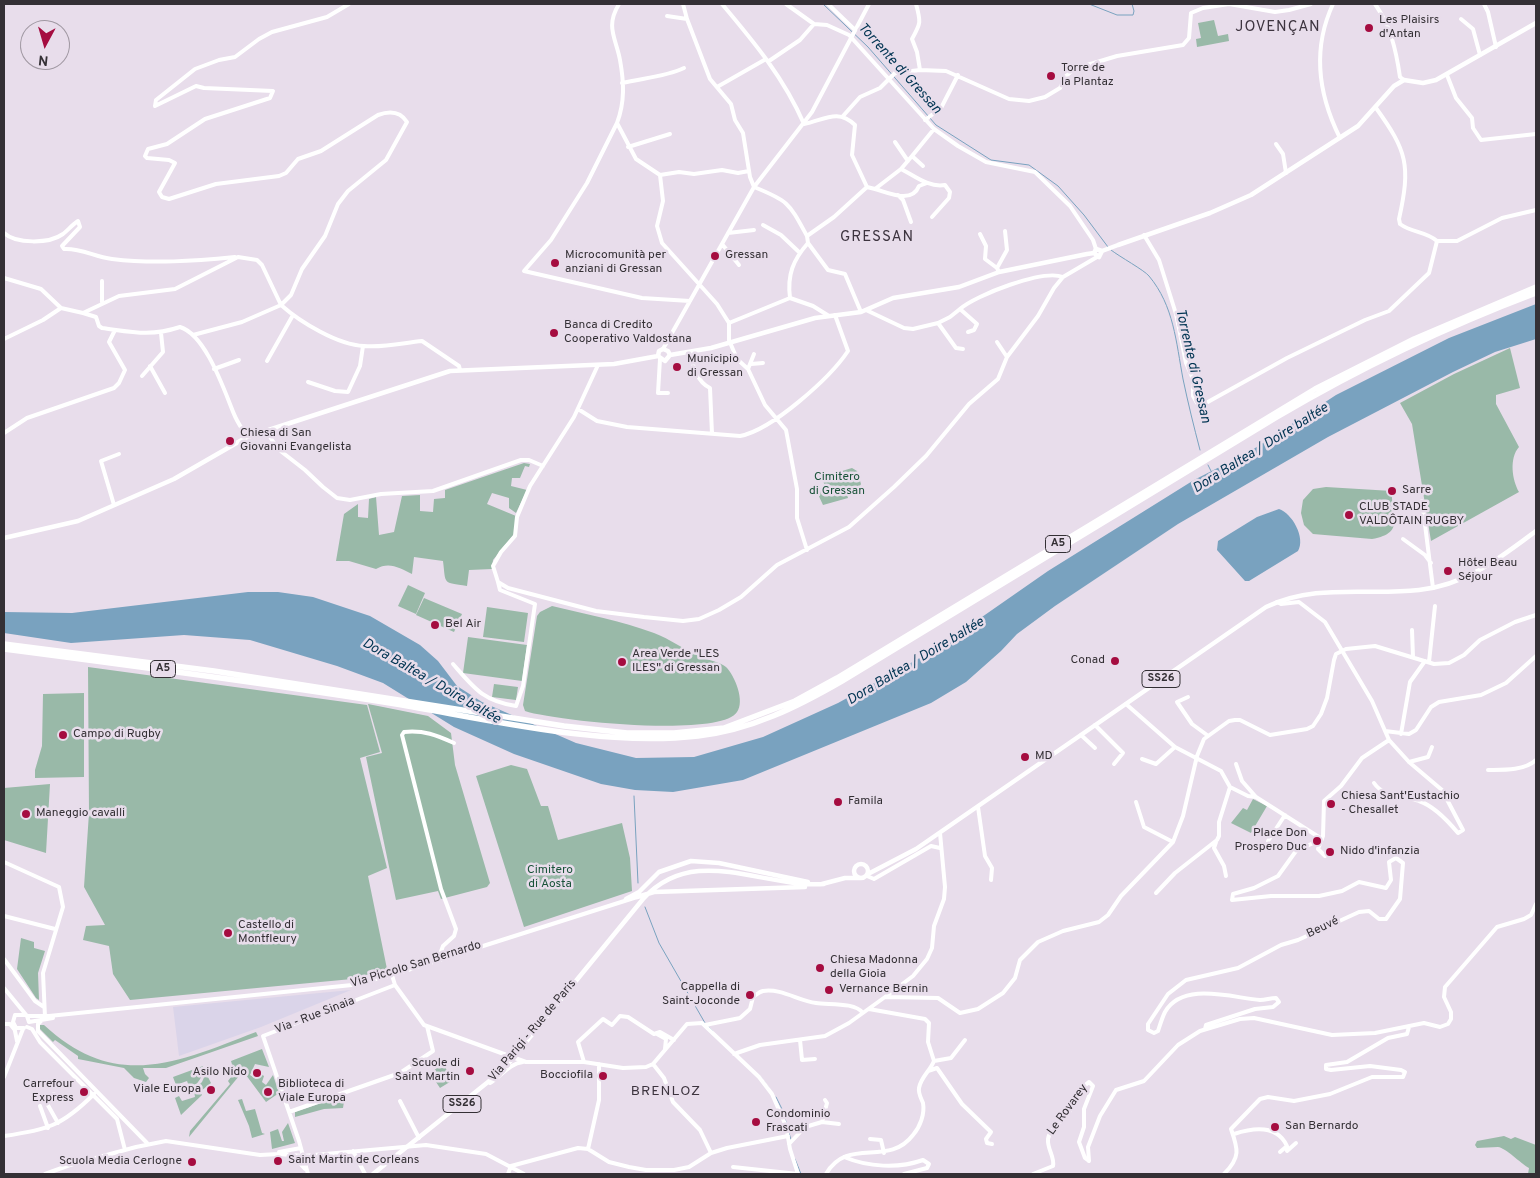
<!DOCTYPE html>
<html>
<head>
<meta charset="utf-8">
<style>
  body { margin:0 }
  #map { position:relative; width:1540px; height:1178px; overflow:hidden; background:#e8ddeb; font-family:Overpass,sans-serif }
  canvas { display:block }
  .frame { position:absolute; inset:0; border:5px solid #343035; pointer-events:none }
  .north { position:absolute; left:20px; top:20px; width:50px; height:50px; box-sizing:border-box; background:#e8ddeb; border:1px solid #a098a2; border-radius:50%; rotate:186deg; font-size:14px; font-weight:700; line-height:20px; text-align:center; color:#343035 }
  .north::after { content:''; display:block; margin:auto; width:18px; height:22px; background:#a50c40; clip-path:polygon(50% 0,100% 100%,50% 72%,0 100%) }
</style>
</head>
<body>
<div id="map">
<canvas width="1540" height="1178"></canvas>
<div class="frame"></div>
<div class="north">N</div>
</div>
<script>
const context = document.querySelector('canvas').getContext('2d');
context.lineJoin = 'round';
function fill(path, color) {
  context.fillStyle = color;
  context.fill(path, 'evenodd');
}
function stroke(path, color, width, dash) {
  context.strokeStyle = color;
  context.lineWidth = width;
  context.lineCap = dash ? 'butt' : 'round';
  context.setLineDash(dash || []);
  context.stroke(path);
}
function write(font, color, halo, rows, align = 'center') {
  context.font = font + ' Overpass,sans-serif';
  context.lineWidth = 5;
  context.setLineDash([]);
  context.textBaseline = 'middle';
  context.strokeStyle = halo;
  context.fillStyle = color;
  for (const [text, x, y, turn = 0] of rows) {
    context.save();
    context.translate(x, y);
    context.rotate((+turn || 0) * Math.PI / 180);
    context.textAlign = isNaN(turn) ? turn : align;
    if (halo) context.strokeText(text, 0, 0);
    context.fillText(text, 0, 0);
    context.restore();
  }
}
const commercial = new Path2D(`
  M351,990l-90,37 -82,29 -6,-49z`);
const green = new Path2D(`
  M1214,20l4,16 10,-2 1,7 -32,6 -1,-8 5,-1 -3,-15z
  M1510,348l10,40 -24,7v9l23,43c-10,11 -7,33 0,45l-88,49 -19,-117 -12,-21 54,-29z
  M524,463l6,1 -1,3 -4,-1 -5,12h-8l-1,8 16,4 -11,23 -7,-5v-10l-17,-5 -5,11 29,12 -2,18 -21,26 -1,9 -23,1 -2,16c-25,-4 -21,-1 -24,-25l-29,-4 -2,17c-12,-6 -23,-13 -36,-5l-27,-8h-13l8,-47 14,-10v13l10,1 1,-19 7,-2 3,38 15,-3 8,-36 18,-1v16l13,1 1,-13 11,-1v-8z
  M852,468l5,3 4,13 -3,6 -11,4 1,4 -25,7 -7,-15 9,-3 -3,-10z
  M1326,487l66,4c-2,21 16,42 -20,48l-59,-5 -9,-9 -3,-12 2,-13 10,-11z
  M408,585l17,8 -9,21 -18,-8z
  M424,598l38,16 -8,18 -38,-17z
  M552,606c34,8 69,15 102,27 16,6 31,17 47,24 7,3 19,5 25,10 9,9 19,34 11,45 -16,26 -183,9 -212,-1l-2,-6 14,-89 3,-4z
  M487,607l41,6 -4,29 -41,-5z
  M468,637l59,8 -5,36 -59,-8z
  M88,667l279,38 13,47 -20,6 27,110 -19,8 19,93 -35,10 -222,21 -17,-26 -4,-28 -26,-6 3,-14 19,-1 -21,-38 5,-74z
  M494,684l24,3 -2,13 -24,-3z
  M84,693v84l-49,1v-8l7,-24 1,-52z
  M368,704l60,12 23,17 4,32 35,118 -3,4 -46,12 -3,-8 -42,9 -30,-143 16,-4z
  M511,765l16,4 14,37h7l10,34 64,-17 8,35 2,33 -108,36 -48,-151z
  M50,784l-4,69 -42,-13v-52z
  M1253,799l14,7 -16,27 -20,-10 12,-15 4,2z
  M21,938l13,4v6l11,3 -7,22 1,27 -3,-2 -19,-29z
  M39,1025h5c72,67 134,37 212,7l2,4 -92,32h-23l2,6 4,4 -3,4 -12,-4 -10,-10 -46,-9v-3l-23,-16 -2,2 -13,-13z
  M262,1049l7,18 -14,-3 -5,11 6,4 5,-5 3,2 -2,6 4,3 7,-10 6,18 -13,9 -23,-31 -5,3 1,2 -50,61 1,-6 40,-47 -2,-3 3,-4 -1,-4 4,-2 -3,-10z
  M443,1064l10,16 -13,8 -10,-15z
  M203,1066c1,9 -5,19 -13,23l-3,-8 -11,4 -3,-8z
  M206,1073l5,10 -10,8 1,4 -21,20 -6,-17 4,-2 3,5 13,-4 -1,-7 8,-8z
  M345,1095l-2,13 -19,1 -29,8v-5z
  M242,1099l4,12 9,-2 7,24 3,1 -13,4 -3,-12 -11,-26z
  M288,1123l7,20 -23,6 -2,-17 8,-3 4,12h2l-2,-9z
  M1504,1136l7,3 4,-2 21,8v29h-8l1,-6c-9,-5 -23,-20 -31,-21 -7,0 -15,1 -21,1l-2,-3 2,-4z`);
const water = new Path2D(`
  M1536,304v35l-41,13 -42,20 -125,65 -150,87 -123,82 -38,28 -16,17 -35,31 -35,21 -188,77 -70,12 -38,-2 -34,-6 -87,-30 -60,-27 -71,-44 -46,-17 -87,-26 -66,-5 -113,8 -67,-10v-21l68,1 176,-21h30l35,5 57,19 50,29 18,16 19,25 25,16 94,41 60,15 58,-1 69,-20 75,-34 98,-54 112,-78 146,-91 55,-28 87,-57 113,-57z
  M1279,509c13,4 27,29 19,42l-49,30h-4l-28,-31 1,-9 39,-24z`);
const stream = new Path2D(`
  M823,4l45,43 68,78 55,35 38,5 29,21 26,29 24,32
  M1089,4l28,11h16l1,-4 -2,-7
  M1111,250c9,7 33,20 38,26 25,30 27,66 34,103 5,24 11,48 17,71
  M1208,465l3,6
  M634,796l4,87
  M645,907l14,36 46,80
  M709,1027l4,4
  M759,1075l10,13
  M776,1097l7,14 8,29
  M795,1159l6,15`);
const minor = new Path2D(`
  M619,4c-14,23 -3,34 1,56 4,22 5,42 -3,63l19,36 24,16 19,-3 15,2 28,-4 16,3 11,-2
  M683,4l4,15 23,60 21,25 4,16 8,13 7,44 4,10c35,14 35,16 53,49l27,-19 33,-30
  M722,4c32,38 62,74 82,120 20,-4 34,-16 51,1l-3,30 15,32 8,2 26,-20 11,-13
  M786,4l28,20 13,1 22,10 85,94 24,17 28,16 49,10 35,34 23,34 3,9
  M828,4l27,26
  M916,4c5,18 5,19 -4,35l5,13 3,18 26,1 63,28 20,2 16,-4 15,-9 6,-12 8,-7 43,-13 66,-11 6,-7 2,-25 12,-5 26,-4 46,8 14,-2 22,-6
  M1333,4c-21,45 -15,90 7,134
  M1375,4c16,23 21,46 25,73l4,3
  M1484,4l4,8 8,35
  M667,16l20,3
  M1461,19l12,10 7,26
  M769,61l31,-21 14,-16
  M1447,75l9,23 16,20 1,10 8,12 55,-6
  M622,83c21,-5 43,-6 62,-15
  M717,87l49,-28
  M155,106l1,-6 39,-31 24,-9 16,-3 24,-18 13,-7 55,-15 22,-13
  M1376,108c31,43 35,57 23,111l1,5c12,9 26,7 37,17h20l45,-23 34,-8
  M843,116l17,-19 20,-9 15,-15 25,-3
  M925,120l16,-12 17,-33
  M617,123l-30,60 -36,57 -27,31 118,27 48,3
  M895,142l13,19
  M1276,144l7,10 3,19
  M628,147l42,-13
  M923,166l-11,-10 22,-27
  M901,169c14,7 28,19 44,16l5,7 -1,6 -17,19
  M660,175l3,26 -6,25 5,17 55,61 12,19v17l8,19 11,10 17,36 21,25 11,59v29l10,32
  M875,189c14,4 37,15 44,-3l8,-3
  M898,195l5,5 8,22
  M763,225l18,10 19,18
  M4,233c12,11 45,11 59,1 5,-4 9,-9 15,-13l2,6 -18,19 2,3c18,-1 30,8 48,10 41,5 82,2 123,-2
  M728,233l26,-3
  M980,234l6,12 -1,13 12,9
  M1144,235l15,25 17,54 10,49 7,16v17l4,7h9l81,-45 78,-38 24,-9 40,-38 8,-32
  M807,236l1,7 20,27 17,4 16,38
  M808,243c-15,17 -21,32 -18,55l23,8 16,10
  M722,244l17,21
  M999,272l-2,-4 10,-18 -2,-19
  M4,278l37,11 20,19 22,5 36,-17 56,-7 63,-32 19,3 5,5 19,40 10,-10 11,-26 23,-33 13,-32 10,-13 38,-31 21,-38c-7,-11 -18,-11 -29,-7l-57,36 -23,8 -12,14 -7,3 -63,8 -47,15 -7,-2 -3,-5 16,-29 -6,-3 -22,-2 -2,-2 3,-7 19,-5 38,-25 65,-21 3,-7 -69,-3 -8,-2 -41,20
  M102,302v-21
  M960,309c16,-14 83,-40 103,-32
  M866,310l38,18 9,1 25,-6 12,-6 10,-8 17,15 -3,6 -6,2
  M83,313l13,4 3,9 3,2c30,4 48,9 78,-1 26,8 44,63 54,87 3,8 9,16 13,23
  M729,323l61,-25
  M938,323l18,25 7,1
  M193,335l49,-13 39,-17c19,17 57,40 83,41 19,2 39,-3 58,-5l37,25 1,4
  M4,339l39,-19 18,-12
  M997,342l10,15
  M663,349l91,-162 58,-75 57,-108
  M690,353c3,13 7,29 20,35l2,46
  M660,359l-2,34h10
  M267,361l26,-46
  M751,364l12,-1
  M598,365l-24,52 -44,69 -13,31 -2,19 -14,16 -8,14 5,16 10,6 88,23 48,6 39,4 16,-2 20,-9 22,-13 36,-32 72,-38 45,-40 32,-31 43,-52 29,-25 9,-22 31,-41 16,-28 9,-11 34,-20
  M150,366l15,27
  M214,369l25,-9
  M748,369l6,-15
  M142,376l21,-24 -2,-19
  M308,382l27,9 13,1 12,-26 3,-20
  M578,409l19,12 30,6 113,9c32,-6 90,-58 108,-85l-13,-36
  M266,431l12,18 27,21 18,17 14,11 13,2 31,-6 52,-3 88,-31h8l14,6
  M4,433l23,-15 87,-30 5,-5 6,-13 -16,-28 6,-12
  M1422,501l11,87
  M114,505l-13,-44 18,-7
  M1403,539l22,16 6,8
  M1277,602l4,2 18,-2 26,20 47,79 17,39 20,22 33,28 21,40 -5,3c-10,-12 -24,-27 -39,-32 -16,-6 -35,-3 -45,-18
  M1412,630l1,27
  M1429,662l6,-56
  M453,664c21,24 30,37 63,42l7,-20 12,-82 -35,-14 -2,-8
  M1188,697l-11,5 15,22 15,11
  M1126,704l49,43 46,24 9,16 18,9 8,1 66,42 -26,12 -18,25 -24,12 -21,6 -1,6 39,-4h48l23,-5 17,-9 27,6 5,-8 -2,-18 7,-4 7,5 -3,36 -14,20h-7l-10,-8 -10,1 -61,28 -17,5 -43,23 -52,12 -18,14 -20,30v6l6,3 4,-2c2,-6 4,-13 7,-19 18,-31 68,-14 95,-12 6,0 10,-2 16,-2l3,4 -6,5 -18,2 -49,16 -1,4
  M1095,725l28,28 -9,11
  M1385,731l24,3 7,-4 15,-23 8,-5 42,-7 25,-12 30,-27
  M1401,734l9,-52 15,-21
  M1081,735l14,13
  M1142,759l14,5 19,-17
  M1409,762l19,-5 4,-10
  M1236,764l6,17 14,16
  M1488,770c15,0 36,1 48,-10
  M1136,802l8,25 29,15
  M978,807l7,49 7,12 -1,12
  M1268,841l17,-26
  M1216,842l-2,6 10,18 2,10
  M1325,856l-7,-7 5,-13 1,-35 17,-15 21,-28 27,-18
  M4,862l55,25 4,20 -20,66 2,44
  M867,876l7,3 57,-33 9,2
  M1156,893l19,-20 42,-33 2,-4v-14l11,-35
  M4,916l51,13
  M4,959l31,42 9,6
  M438,960l5,-14 11,-10 2,-7 -15,-40 -39,-154 2,-3c20,-2 32,3 50,11
  M392,975l3,10 29,40 102,37h58l39,6 23,-1 7,-3 34,-40 15,-1 57,54 13,17 14,32 4,23 8,25
  M4,988l23,28 2,6
  M885,997l28,-21 14,-17 5,-11 2,-22 10,-27 1,-12 -5,-54
  M27,1016h22l303,-31 40,-10 245,-78
  M41,1021l-3,3v7l109,112
  M13,1022l3,6h8
  M13,1022l2,-7h10
  M29,1022l24,-4
  M4,1024h6l4,5
  M705,1025l35,-7 10,-9 3,-12c3,-2 6,-5 10,-6 18,-3 36,10 53,12 13,2 39,-1 47,10
  M14,1026l3,15
  M27,1027l5,2 8,13 77,77 8,31
  M657,1034l9,5 -1,10
  M800,1040l2,20 13,-1
  M734,1054l26,-9 65,-9 24,-13 36,-26 53,1 22,15 18,-4 25,-16 12,-15 5,-18 18,-18 25,-11 36,-9 9,-7 13,-19 52,-54 10,-26 14,-60 7,-17 25,-18 6,-1h5l30,15 37,-6 6,-3 8,-12 6,-16 7,-38 2,-6 10,-5 29,-3 59,18 15,-1 15,-8 16,-15 35,-18 21,-7
  M934,1061l17,-3 14,-18
  M584,1062l-6,-20 25,-23 9,6 8,-9 8,1 26,17 6,-2 14,8
  M653,1064l11,14 9,24 27,28 11,23
  M928,1071l9,-3 25,36 29,28 -5,7 1,4 5,1
  M4,1077l19,-48
  M490,1083c10,-6 20,-20 33,-21
  M54,1094l-9,6 13,23
  M400,1101l19,37
  M40,1106l8,22
  M289,1112l111,-39 33,-22 -6,-25
  M822,1122l17,2
  M1234,1134c18,-6 43,-10 53,12l-7,6
  M4,1136c43,-6 58,-10 90,-42
  M870,1139l11,1 3,13
  M789,1144l16,-17 17,-5 5,-19 -2,-3
  M588,1149l11,-49v-36
  M353,1151l12,23
  M1287,1151l9,-8
  M279,1152l22,-4
  M293,1156l12,13
  M844,1157c24,10 54,12 79,3l6,4 -2,4 -23,6
  M1089,1161l-1,-14 12,-31 16,-26 28,-9 34,-36 22,-14 40,-12 14,-1 78,17 43,-2 49,-10 16,4 8,-3 3,-5v-7l-7,-15 1,-10 52,-60 27,-8 7,-4 5,-11
  M511,1166l67,-18 10,1 21,13 20,5 17,3h28l15,-3 22,-14 16,-5 61,-12
  M733,1167l65,7
  M45,1174l25,-9 66,-18 30,-6 94,14 19,-1 24,2 123,-11 60,9 38,20
  M308,1174l-9,-33 -36,-105 132,-51
  M508,1174l3,-8
  M826,1174c22,-38 62,-6 87,-39 7,-8 12,-21 10,-32 -2,-5 -5,-10 -4,-15 2,-11 11,-17 15,-27l-6,-19 1,-19 -4,-4 -56,-10
  M1033,1174l20,-8c2,-9 -6,-17 -5,-27 1,-9 13,-17 19,-24 8,-10 11,-26 22,-33l4,4 -9,23v18l-5,15 6,16 4,3
  M1224,1174c17,-17 14,-25 7,-45l29,-30 8,-2 26,4 36,-7 42,-17h31l2,-5 -4,-2 -31,-4 -39,4 -5,-1v-4l21,-3 41,-24 19,-4 2,-7`);
const major = new Path2D(`
  M1094,253l2,-4 6,2 16,-6 92,-32 41,-18 107,-69 36,-40 10,-6 19,3 13,-3 100,-57
  M658,356l7,5 5,-6 41,-7 104,-30 46,-6 32,-14 66,-11 40,-15 88,-18 7,-1 5,4 3,-6
  M658,356l1,-5 4,-2 5,2 2,4
  M4,538l74,-17 96,-42 73,-42 203,-66 164,-7 44,-8
  M854 871a7 7 0 1 1 14 0a7 7 0 1 1-14 0Z
  M868,874l48,-25 350,-242c51,-24 99,-11 153,-17 47,-5 81,-32 117,-59
  M822,884l23,-6h14
  M637,897l17,-5 151,-5
  M626,899l13,-7 20,-20 32,-11 28,2 89,19
  M373,1174l130,-104 140,-171c51,-56 118,-11 181,-15`);
const highway = new Path2D(`
  M4,644l210,27 350,55 63,7h47l50,-5 71,-27 42,-23 478,-289 99,-50 122,-52
  M4,649c131,17 261,34 392,55 95,16 206,43 302,32 53,-6 99,-29 144,-55l435,-264c83,-49 169,-90 259,-124`);
const markers = [
  [1369,28,5,"#a50c40"],
  [1051,76,5,"#a50c40"],
  [715,256,5,"#a50c40"],
  [555,263,5,"#a50c40"],
  [554,333,5,"#a50c40"],
  [677,367,5,"#a50c40"],
  [230,441,5,"#a50c40"],
  [1392,491,5,"#a50c40"],
  [1349,515,5,"#a50c40"],
  [1448,571,5,"#a50c40"],
  [435,625,5,"#a50c40"],
  [1115,661,5,"#a50c40"],
  [622,662,5,"#a50c40"],
  [63,735,5,"#a50c40"],
  [1025,757,5,"#a50c40"],
  [838,802,5,"#a50c40"],
  [1331,804,5,"#a50c40"],
  [26,814,5,"#a50c40"],
  [1317,841,5,"#a50c40"],
  [1330,852,5,"#a50c40"],
  [228,933,5,"#a50c40"],
  [820,968,5,"#a50c40"],
  [829,990,5,"#a50c40"],
  [750,995,5,"#a50c40"],
  [470,1071,5,"#a50c40"],
  [257,1073,5,"#a50c40"],
  [603,1076,5,"#a50c40"],
  [211,1090,5,"#a50c40"],
  [84,1092,5,"#a50c40"],
  [268,1092,5,"#a50c40"],
  [756,1122,5,"#a50c40"],
  [1275,1127,5,"#a50c40"],
  [278,1161,5,"#a50c40"],
  [192,1162,5,"#a50c40"]
];
const shields = [
  [1058,544,25],
  [163,669,25],
  [1161,679,38],
  [462,1104,38]
];
const shieldNames = [
  ["A5",1058,544],
  ["A5",163,669],
  ["SS26",1161,679],
  ["SS26",462,1104]
];
const poiNames = [
  ["Les Plaisirs",1379,21],
  ["d'Antan",1379,35],
  ["Torre de",1061,69],
  ["la Plantaz",1061,83],
  ["Microcomunità per",565,256],
  ["anziani di Gressan",565,270],
  ["Gressan",725,256],
  ["Banca di Credito",564,326],
  ["Cooperativo Valdostana",564,340],
  ["Municipio",687,360],
  ["di Gressan",687,374],
  ["Chiesa di San",240,434],
  ["Giovanni Evangelista",240,448],
  ["Sarre",1402,491],
  ["CLUB STADE",1359,508],
  ["VALDÔTAIN RUGBY",1359,522],
  ["Hôtel Beau",1458,564],
  ["Séjour",1458,578],
  ["Bel Air",445,625],
  ["Area Verde \"LES",632,655],
  ["ILES\" di Gressan",632,669],
  ["Conad",1105,661,"right"],
  ["Campo di Rugby",73,735],
  ["MD",1035,757],
  ["Chiesa Sant'Eustachio",1341,797],
  ["- Chesallet",1341,811],
  ["Famila",848,802],
  ["Maneggio cavalli",36,814],
  ["Place Don",1307,834,"right"],
  ["Prospero Duc",1307,848,"right"],
  ["Nido d'infanzia",1340,852],
  ["Castello di",238,926],
  ["Montfleury",238,940],
  ["Chiesa Madonna",830,961],
  ["della Gioia",830,975],
  ["Cappella di",740,988,"right"],
  ["Saint-Joconde",740,1002,"right"],
  ["Vernance Bernin",839,990],
  ["Scuole di",460,1064,"right"],
  ["Saint Martin",460,1078,"right"],
  ["Asilo Nido",247,1073,"right"],
  ["Bocciofila",593,1076,"right"],
  ["Carrefour",74,1085,"right"],
  ["Express",74,1099,"right"],
  ["Biblioteca di",278,1085],
  ["Viale Europa",278,1099],
  ["Viale Europa",201,1090,"right"],
  ["Condominio",766,1115],
  ["Frascati",766,1129],
  ["San Bernardo",1285,1127],
  ["Saint Martin de Corleans",288,1161],
  ["Scuola Media Cerlogne",182,1162,"right"]
];
const parkNames = [
  ["Cimitero",837,478],
  ["di Gressan",837,492],
  ["Cimitero",550,871],
  ["di Aosta",550,885]
];
const streetNames = [
  ["Beuvé",1323,928,-26],
  ["Via Piccolo San Bernardo",416,965,-17],
  ["Via - Rue Sinaia",315,1016,-21],
  ["Via Parigi - Rue de Paris",533,1031,-50],
  ["Le Rovarey",1068,1110,-54]
];
const waterNames = [
  ["Torrente di Gressan",899,69,48],
  ["Torrente di Gressan",1192,366,77],
  ["Dora Baltea / Doire baltée",1261,449,-32],
  ["Dora Baltea / Doire baltée",916,662,-31],
  ["Dora Baltea / Doire baltée",431,682,30]
];
const neighbourhoodNames = [
  ["BRENLOZ",666,1092]
];
const quarterNames = [
  ["JOVENÇAN",1278,28],
  ["GRESSAN",877,238]
];
fill(commercial, '#dad4e9');
fill(green, '#99b9a8');
fill(water, '#79a2bf');
stroke(stream, '#79a2bf', 1);
stroke(minor, '#fff', 4);
stroke(major, '#fff', 4.5);
stroke(highway, '#fff', 5.5);
for (const [x, y, r, color] of markers) {
  const dot = new Path2D();
  dot.arc(x, y, r, 0, 2 * Math.PI);
  context.fillStyle = color;
  context.fill(dot);
  stroke(dot, '#e8ddeb', 2);
}
for (const [x, y, w] of shields) {
  const box = new Path2D();
  box.roundRect(x - w / 2, y - 8.5, w, 17, 4);
  context.fillStyle = '#e8ddeb';
  context.fill(box);
  stroke(box, '#343035', 1);
}
write('bold 11px', '#343035', null, shieldNames);
write('12px', '#343035', '#e8ddeb', poiNames, 'left');
write('12px', '#195339', '#e8ddeb', parkNames);
write('12px', '#343035', '#e8ddeb', streetNames);
write('italic 14px', '#003452', '#e8ddeb', waterNames);
context.letterSpacing = '1px';
write('14px', '#3d343f', '#e8ddeb', neighbourhoodNames);
context.letterSpacing = '0px';
context.letterSpacing = '1px';
write('15px', '#3d343f', '#e8ddeb', quarterNames);
context.letterSpacing = '0px';
</script>
</body>
</html>
